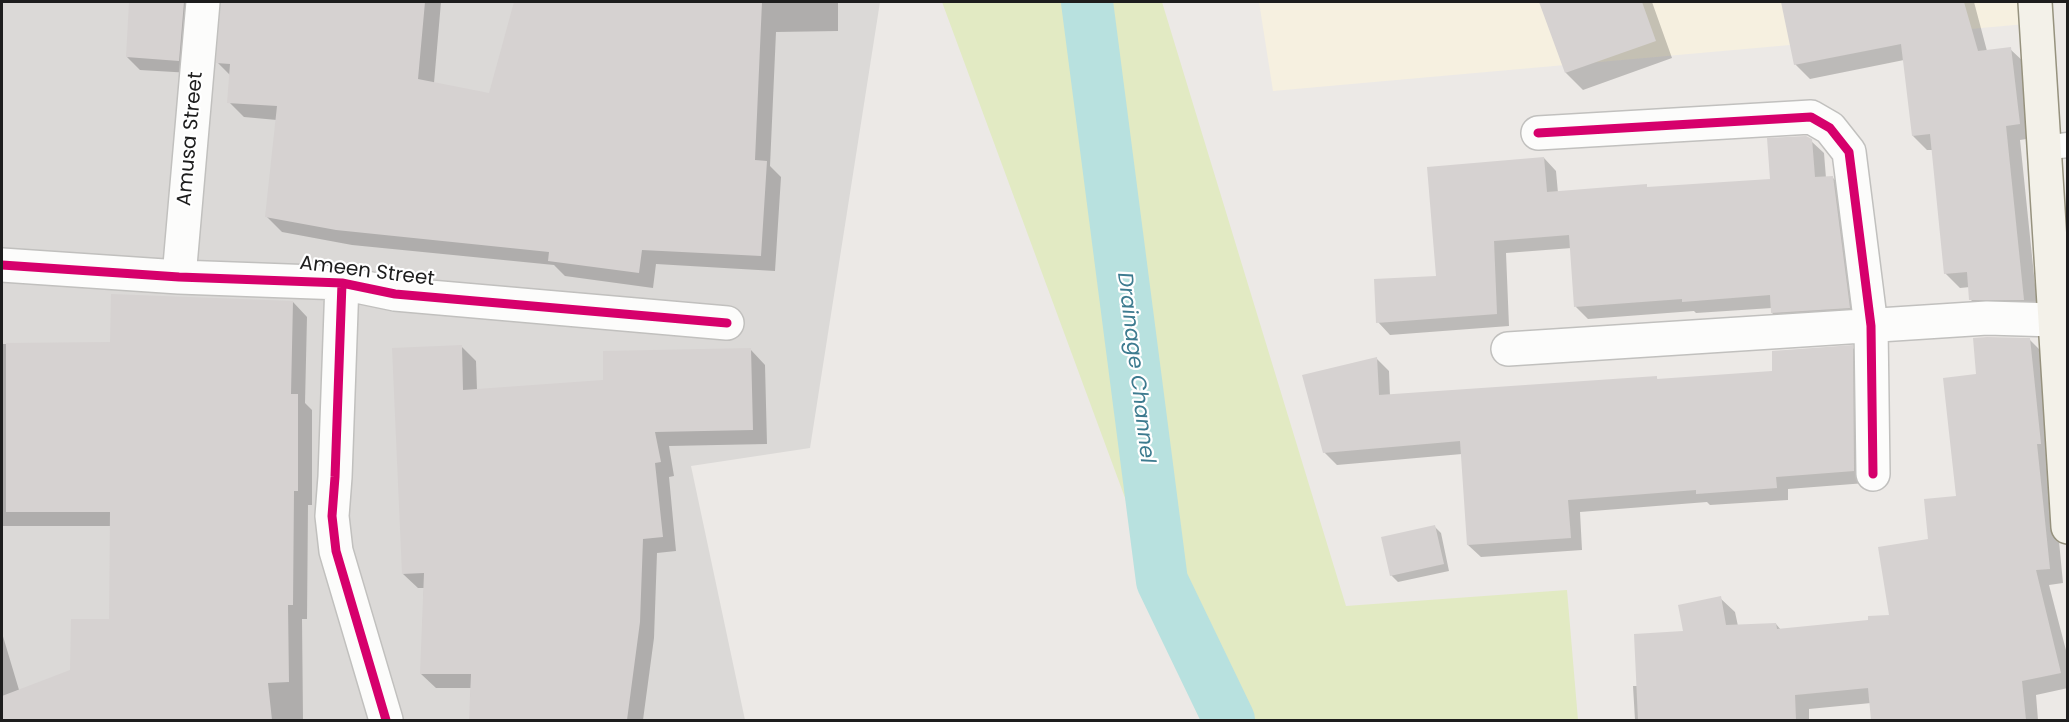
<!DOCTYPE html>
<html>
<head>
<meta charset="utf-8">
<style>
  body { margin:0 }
  #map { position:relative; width:2069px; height:722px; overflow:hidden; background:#ece9e6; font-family:Poppins,sans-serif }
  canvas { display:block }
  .frame { position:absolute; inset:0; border:3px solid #1d1d1d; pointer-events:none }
</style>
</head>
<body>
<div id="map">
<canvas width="2069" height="722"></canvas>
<div class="frame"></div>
</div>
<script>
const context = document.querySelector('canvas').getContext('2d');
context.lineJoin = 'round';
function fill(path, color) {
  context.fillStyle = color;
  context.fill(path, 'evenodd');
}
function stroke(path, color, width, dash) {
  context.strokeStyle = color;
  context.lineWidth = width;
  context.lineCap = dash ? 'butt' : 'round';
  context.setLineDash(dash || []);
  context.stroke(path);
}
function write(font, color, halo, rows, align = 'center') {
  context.font = font + ' Poppins,sans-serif';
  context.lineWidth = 4.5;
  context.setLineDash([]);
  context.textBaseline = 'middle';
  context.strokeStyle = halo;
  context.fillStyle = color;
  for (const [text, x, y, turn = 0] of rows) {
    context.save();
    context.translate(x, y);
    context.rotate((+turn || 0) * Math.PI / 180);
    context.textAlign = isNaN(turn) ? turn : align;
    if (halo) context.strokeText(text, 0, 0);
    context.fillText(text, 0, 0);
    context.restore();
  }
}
const residential = new Path2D(`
  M2,2h878l-70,446 -119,18 54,254h-743z`);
const education = new Path2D(`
  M1259,2h765l2,22 -753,67z`);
const grass = new Path2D(`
  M942,2h220l184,604 221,-16 11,130h-371z`);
const shadow = new Path2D(`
  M130,2h72l-11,71 -51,-3 -13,-13z
  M223,2h218l-7,81 56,11 26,-92h322v29l-62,1 -6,134 11,11 -6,94 -119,-7 -3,24 -88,-12 -11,-11 -202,-20 -70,-13 -16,-16 11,-96 -33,-3 -15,-15 2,-26 -13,-13z
  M1541,2h111l20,56 -89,32 -17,-17z
  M1783,2h191l13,49 23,-2 15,14 8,75 -13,2 18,174h-53l-14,-14 -1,-13 -10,1 -15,-15 -12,-123h-6l-14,-14 -9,-76 -94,19 -15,-15z
  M1811,141l13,12 2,25h7l12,12 17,130 -77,5 -13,-12v-5l-76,5 -2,-2 -106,8 -12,-12 -4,-59 -66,5 3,73 -119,9 -12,-13 60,-44 106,-120 12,13 2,22 88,-7 2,2 123,-8z
  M293,302l14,15 -2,86 7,7v95h-4l-1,114h-5l1,101h-233l2,-99h38l1,-95h-109v-182h109z
  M2029,339l15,15 7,104 12,125 -14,2 19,73v30l-32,7 2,25h-165l-2,-17 -62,6v11h-174l-2,-34h5l47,-54 35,-34 15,14 3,14 38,-2 5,6 89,-9 21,-4 39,-77 27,-43 21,-122z
  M461,346l15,15 1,29 128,-9 146,-31 14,15 2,79 -98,2 5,30 -5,1 7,74 -19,2 -3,85 -11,82h-173l1,-32h-35l-15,-14 3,-86h-6l-15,-14z
  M1852,347l12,13 2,123 -78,6v11l-78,5 -3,-3 -127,10 2,38 -101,7 -13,-12 -6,-91 -125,11 -13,-13 52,-94 13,13 1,25 266,-18 3,2 115,-8z
  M1434,526l7,7 8,38 -51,11 -7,-7z
  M2,633l26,87h-26z`);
const canal = new Path2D(`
  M1087,2l75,579 67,139`);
const building = new Path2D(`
  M129,2h55l-5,59 -53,-4z
  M221,2h204l-7,77 71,14 25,-91h248l-7,158 12,1 -6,95 -119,-6 -3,23 -91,-12 1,-9 -213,-22 -71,-13 12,-111 -50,-3 3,-39 -14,-1z
  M1539,2h103l14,39 -91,32z
  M1781,2h183l14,49 33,-4 9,77 -14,2 18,174h-55l-2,-28 -23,2 -14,-140 -18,2 -11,-92 -107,21z
  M1806,136l6,3 3,38 18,-1 17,132 -79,5 -1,-18 -88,7v-3l-108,8 -5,-72 -75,6 3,73 -121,9 -2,-44 62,-3 -9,-109 117,-10 3,35 100,-8v3l123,-8 -3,-41z
  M111,294l182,7 -2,93h7v97h-4l-1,114h-5l1,77 -21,1 4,37h-270v-24l68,-26 1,-51h38l1,-107h-104v-169l104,-1z
  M1987,337l43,1 11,106h-4l13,125 -14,1 25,103 -39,8 4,39h-155l-3,-32 -73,7 1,25h-158l-4,-86 49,-3 -5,-26 43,-9 5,29 50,-2 1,6 91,-9v-4l21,-1 -11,-68 50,-8 -4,-40 32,-3 -13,-118 33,-4 -3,-36z
  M462,345l1,45 140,-10v-29l148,-3 2,82 -98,2 6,30 -6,1 8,74 -20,2 -3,83 -13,98h-158l2,-46h-51l4,-101 -22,1 -10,-226z
  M1853,345l1,126 -78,6 1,11 -81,6v-4l-128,10 3,38 -104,7 -7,-104 -137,12 -21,-78 75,-18 2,38 278,-19v3l115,-8v-20z
  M1435,525l9,39 -54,12 -9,-39z`);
const service = new Path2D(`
  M2043,148l25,-3`);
const minor = new Path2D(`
  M1538,133l273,-16 19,11 19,24 22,174 2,148
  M2,265l177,12 163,6 53,11 332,29
  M179,277l24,-275
  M342,283l-7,194 -3,39 4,35 50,169
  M1508,349l479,-31 69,2`);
const secondary = new Path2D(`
  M2035,2l33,525`);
const cycleway = new Path2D(`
  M1538,133l273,-16 19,11 19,24 22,174 2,148
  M2,265l177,12 163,6 53,11 332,29
  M342,283l-7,194 -3,39 4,35 50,169`);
const streetNames = [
  ["Amusa Street",191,139,-85],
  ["Ameen Street",367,272,7]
];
const waterNames = [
  ["Drainage Channel",1135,368,83]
];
fill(residential, '#dbd9d7');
fill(education, '#f6f0e0');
fill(grass, '#e2eac3');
fill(shadow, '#0003');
stroke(canal, '#b8e1df', 52);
fill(building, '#d6d2d1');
stroke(service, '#c1c0be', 27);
stroke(minor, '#c1c0be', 36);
stroke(secondary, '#96927e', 36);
stroke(service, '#fcfcfb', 24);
stroke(minor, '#fcfcfb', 33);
stroke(secondary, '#f3f1e9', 33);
stroke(cycleway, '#d6006c', 9);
write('20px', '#1d1d1d', '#fff', streetNames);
write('italic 21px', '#3d7b8f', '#fff', waterNames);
</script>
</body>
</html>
